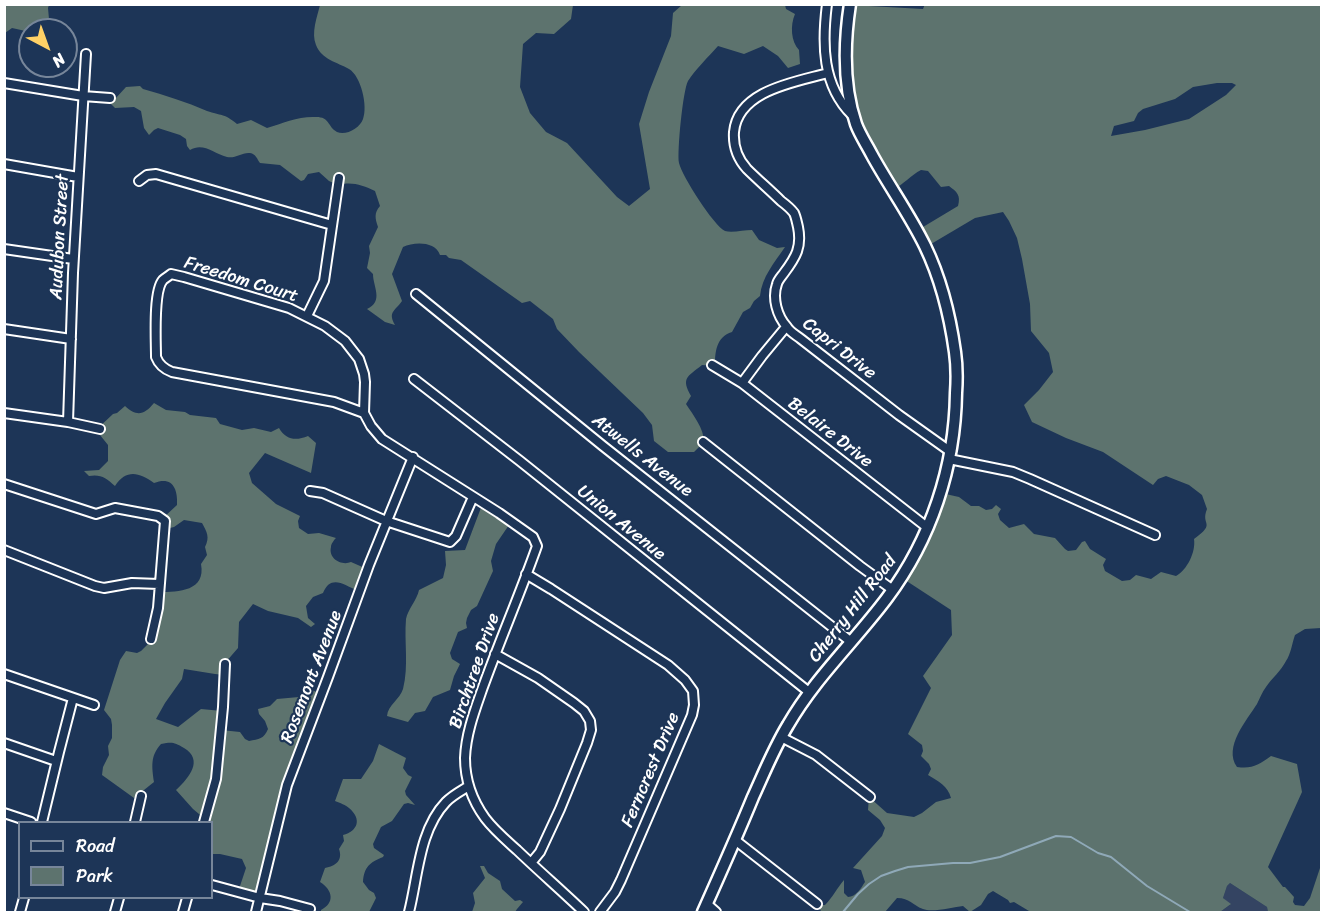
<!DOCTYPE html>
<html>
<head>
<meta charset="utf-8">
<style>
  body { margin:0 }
  #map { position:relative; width:1326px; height:917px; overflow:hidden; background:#1d3557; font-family:Sriracha,sans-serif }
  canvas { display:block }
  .frame { position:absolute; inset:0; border:6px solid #fff; pointer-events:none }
  .legend { position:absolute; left:18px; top:821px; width:195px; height:78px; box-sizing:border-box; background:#1d3557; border:2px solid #77869a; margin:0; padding:8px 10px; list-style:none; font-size:18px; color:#fff }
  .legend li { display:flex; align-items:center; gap:12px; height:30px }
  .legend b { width:30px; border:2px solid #77869a }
  .north { position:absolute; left:18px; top:18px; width:60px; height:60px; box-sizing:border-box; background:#1d3557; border:2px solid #77869a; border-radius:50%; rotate:139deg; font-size:16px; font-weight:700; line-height:24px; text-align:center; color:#fff }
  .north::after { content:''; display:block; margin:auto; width:21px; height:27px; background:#ffd166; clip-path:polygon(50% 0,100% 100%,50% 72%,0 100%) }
</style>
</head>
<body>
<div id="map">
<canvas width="1326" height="917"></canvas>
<div class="frame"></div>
<ul class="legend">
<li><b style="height:8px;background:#1d3557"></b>Road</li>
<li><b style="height:16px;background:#5d736e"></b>Park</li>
</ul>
<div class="north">N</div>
</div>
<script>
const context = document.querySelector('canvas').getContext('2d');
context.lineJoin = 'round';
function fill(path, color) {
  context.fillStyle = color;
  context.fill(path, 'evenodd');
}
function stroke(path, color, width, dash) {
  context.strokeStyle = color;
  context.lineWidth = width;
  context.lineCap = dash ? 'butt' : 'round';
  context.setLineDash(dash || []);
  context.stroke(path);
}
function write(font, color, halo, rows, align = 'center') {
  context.font = font + ' Sriracha,sans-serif';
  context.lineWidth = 4.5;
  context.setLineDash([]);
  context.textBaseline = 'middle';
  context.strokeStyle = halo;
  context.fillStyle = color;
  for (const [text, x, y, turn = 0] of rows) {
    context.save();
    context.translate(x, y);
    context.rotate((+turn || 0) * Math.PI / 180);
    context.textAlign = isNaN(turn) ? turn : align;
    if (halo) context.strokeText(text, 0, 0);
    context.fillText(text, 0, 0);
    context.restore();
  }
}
const built = new Path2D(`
  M1230,883l37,24 1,5h-48l10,-7 -7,-7 4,-12z`);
const green = new Path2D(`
  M5,4l44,1 -1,3 2,22h-20v2l-18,-4 -7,5z
  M925,4l396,1v623l-16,1 -10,6c-3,8 -4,19 -9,26 -5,10 -14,17 -20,26 -4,5 -6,11 -9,17 -10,16 -34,43 -20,63 16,2 21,-2 34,-11l26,8 5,28 -34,75 15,20h2l9,10 -1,5 2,3 9,1 6,-8 11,-33v47h-53l-1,-5 -37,-24 -3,3 -4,12 8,6 -11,8h-156l-35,-1 -15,-9 -4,1 -2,-3 -15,-9 -5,3 -7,11 -11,7 -7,-6c-10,1 -31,7 -40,3 -11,-4 -13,-11 -26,-11l-12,14h-63l-6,-7h9c8,-8 12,-17 19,-25v13l4,4c8,0 13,-9 17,-15l-4,-12 -8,-2 29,-32 3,-8 -5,-8 -12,-10 1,-13 18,16 27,4 8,-4 14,-11 15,-4c-3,-12 -13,-17 -23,-23l3,-6 -2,-5 -8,-8 2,-5 -1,-6 -14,-11 23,-46 -8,-12 29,-41 -1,-25 -49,-32 39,-85 18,4 12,9h8l7,4 6,-1 4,-4 5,4 -3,5 2,6 9,8 15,-4 10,10 21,4 10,11 3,2 8,-1 6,-8 3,-1 5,8 16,10 -3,6 2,6 17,10 8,-1 6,-5 15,4 10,-7 15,4c11,-6 20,-24 18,-37 23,-17 6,-13 13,-30l-5,-14 -13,-10 -23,-9 -8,3 -5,6 -50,-33 -37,-14 -34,-16 -8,-17 15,-15 14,-18 -4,-19 -18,-22 -1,-27 -8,-45 -5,-21 -8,-17 -6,-9 -28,6 -49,29 -8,-17 40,-24c3,-11 -1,-14 -9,-20l-8,1 -13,-16 -7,-1c-10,5 -17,14 -28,20l-33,-56 -13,-55 4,-74 72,4zM1217,83h15l4,2 -10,10 -37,24 -44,11 -34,6 3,-10 20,-5 4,-8 5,-4 32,-10 18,-12z
  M320,5h253l-2,14 -17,15 -18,-1 -13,11 -3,43 10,26 16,19 21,11 50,54 12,9 21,-17 -11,-65 10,-32 22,-56 2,-23 9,-8h103l1,4 9,5c-5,11 -4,28 4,36l1,14 -12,4 -10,-12 -15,-10 -19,8 -26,-8c-9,10 -23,24 -30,35 -5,9 -11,70 -9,82 3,13 35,63 46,68 7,2 19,-1 27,-1l7,10 18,8 8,-1c-11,16 -23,30 -25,49l-6,5 -4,7 -7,4 -11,20c-16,5 -17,20 -17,34l-13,-1c-15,12 -21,13 -11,31l-5,8c7,11 18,24 18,38l-10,10h-26l-14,-11 -2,-16 -9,-12 -64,-61 -22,-23 -4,-10 -23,-18 -8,2 -61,-43 -12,-2 -3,-3h-6c-5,-14 -26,-13 -37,-8l-11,27 10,27c-8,11 -14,11 -7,24l-10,-3 -18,-13c17,-8 6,-22 6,-35l-6,-6 3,-15 -1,-7 9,-19c-3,-9 -4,-14 2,-21l-5,-15c-12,-6 -24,-10 -37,-6l-9,-4 -10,-9 -11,2 -4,6 -3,1 -21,-16 -20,-2c-3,-4 -4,-9 -10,-10 -8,-1 -15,6 -23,4 -14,-4 -24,-15 -37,-7l-3,-4 -1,-7 -6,-4 -22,-7 -4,2 -5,5 -5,-7 -3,-17 -7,-4 -19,1 -8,-8 8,-1 11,-12 14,-1 3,3c22,6 43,13 64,22 14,5 17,2 30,13l14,-4 16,8c16,-5 32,-12 49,-11 14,0 11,9 21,15 9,4 23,-4 26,-13 5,-13 -2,-43 -14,-50 -12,-7 -27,-9 -33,-24 -5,-12 1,-28 4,-40z
  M154,403l12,7 19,2 5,3 26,3 4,6 22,6 12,-2 17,4 8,-4c7,12 17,13 29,8l8,7 -5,30 -46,-20 -16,20 3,10 24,21 24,12 -2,5 1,7 9,6 11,-1 17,5c-2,2 -5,6 -5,9 -3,12 11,19 20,15l16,7 -9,22c-14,-6 -27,-17 -35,2l-10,4 -7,9 2,12 7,6 -4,3 -13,-9 -30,-7 -15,-7 -14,18 -1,26 -13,15 -1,12 -9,-1 -31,-5 -2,10 -17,24 -9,16 22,8 23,-18 21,2 -1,19 19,2 5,7 4,2c10,-2 15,-2 19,-12l-3,-8 -6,-7 -1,-5 12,-3 7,-7 22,-2 10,-8 13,5 -35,92 -27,113 -22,-7 8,-24 -4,-9 -22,-5h-8v-32h-8l1,-3 -12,-10 -17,-19c13,-12 28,-30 8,-42 -10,-6 -12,-6 -23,-4 -11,12 -9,23 -7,38l-20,16 -32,-23 1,-8 6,-12 -1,-9 4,-8v-13l-1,-6 -7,-9 16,-50 6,-9 11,2 4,-2 10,-10 8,-49c20,0 47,-1 42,-28l6,-9 -2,-8c5,-10 2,-15 -3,-24l-18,-3 -10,7 -8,2 -3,-11 14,-13c1,-17 -5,-29 -23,-22 -15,-11 -28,-14 -39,3 -9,-8 -14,-12 -26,-10l-5,-5 15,-1 9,-9v-16l-12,-15 17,-16 4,-1 8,-7c12,11 19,9 29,-3z
  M482,505l29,17 -15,22 -5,17 2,10 -16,35 -6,4 -4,8 -1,5 1,5 -9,4 -8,21 2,6 8,5 -6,12 -4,14 -17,7 -8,14 -10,2 -7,9 -21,-6c1,-11 13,-17 16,-27 6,-23 1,-47 3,-70 2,-10 11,-19 13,-29l24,-12 3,-13 -1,-14 20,-1z
  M379,744l27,14 -3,10 5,7 4,2 -7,14 1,4 9,10 -7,-2 -4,1 -12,17 -11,6 -8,17 1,4 10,7 -1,2c-13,5 -19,10 -20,25l6,8 5,3 2,5 -7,14h-48v-2c14,-7 12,-20 -1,-28l5,-14c11,-2 18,-8 14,-19l5,-8 -1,-6c15,-4 19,-16 6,-27 -3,-3 -9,-5 -14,-7l8,-22h18l12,-18z
  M480,866h4l4,7 12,8 2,8 13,12 5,-1 3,2 -6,7 -2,3h-43l3,-9 -2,-10 12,-15z`);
const stream = new Path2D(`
  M843,912l15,-18 11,-10 12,-8 14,-5 13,-4 45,-4h17l30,-6 56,-21 15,1 27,16 13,4 36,29 43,26`);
const street = new Path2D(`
  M827,4c-5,40 -5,81 25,111
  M828,73c-32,9 -90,17 -94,59 -1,15 3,26 13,37 11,11 23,21 34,32 4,3 10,8 13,12 2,4 3,10 4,14 4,20 -2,30 -14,46 -2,3 -6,7 -7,11 -5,14 0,32 10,43 3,5 9,8 14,12l98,76 52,37
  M4,83l79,13 27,2
  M4,164l74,13
  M139,181l8,-6 9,-1 176,51
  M4,249l69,10
  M416,294l187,152 247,195
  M307,316l17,-35 15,-103
  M4,329l67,10
  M712,365l30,18 186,145
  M414,379l106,82 289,231
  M742,383l20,-27 24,-29
  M4,413l64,9 32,7
  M364,413l-30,-11 -162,-30c-8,-3 -13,-7 -16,-15 0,-17 -3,-66 7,-77 2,-2 6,-4 8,-6l13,3 105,31 36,18 20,15 14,18 5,15 1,8 -1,31 7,13 11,13 117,74 34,24 4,9c-17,48 -37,94 -54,141 -8,23 -17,46 -18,71 0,21 7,42 20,60 9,12 21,22 32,32 22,21 45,41 67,62
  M68,422l5,-149 13,-219
  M703,442l157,124 33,24
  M949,459l64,13 17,7 125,56
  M4,484l92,30 19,-6 43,8 7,5 -7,87 -7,31
  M310,491l13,2 63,28 64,21 6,-6 17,-39
  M4,550l91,36 9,2 28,-5 27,1
  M526,574l25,15 117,76 17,15 8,11 1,14 -2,10 -71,165 -6,12 -15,20
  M495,654l43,24 36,25 10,8 6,10 1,9 -4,13 -27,66 -20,43 -9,11
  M4,674l90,31
  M781,737l35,18 54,42
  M4,743l52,18
  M4,813l27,9
  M42,822l17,-70 14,-54
  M135,822l6,-26
  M204,822l12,-43 7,-72 2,-43
  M735,840l82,64
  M212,885l48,13 20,3 30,8
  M707,904l9,8
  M20,912l4,-14
  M115,912l4,-14
  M183,912l4,-14
  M256,912l31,-127 41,-108 41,-112 44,-108
  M409,912c9,-35 10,-82 37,-110 7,-7 15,-11 23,-16`);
const secondary = new Path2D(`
  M703,912c17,-38 34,-76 50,-115 11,-24 21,-49 35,-72 27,-47 66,-83 99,-127 44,-59 68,-131 69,-205 1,-14 1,-27 -1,-41 -5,-36 -14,-73 -30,-106 -15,-31 -36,-60 -53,-91 -5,-10 -12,-20 -16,-31 -13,-38 -12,-81 -6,-120`);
const streetNames = [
  ["Audubon Street",60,237,-87],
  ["Freedom Court",241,280,17],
  ["Capri Drive",839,349,38],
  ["Belaire Drive",830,433,38],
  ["Atwells Avenue",642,456,38],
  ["Union Avenue",621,523,39],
  ["Cherry Hill Road",853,609,-52],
  ["Birchtree Drive",475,671,-71],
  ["Rosemont Avenue",312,677,-69],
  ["Ferncrest Drive",651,770,-67]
];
fill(built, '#344462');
fill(green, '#5d736e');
stroke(stream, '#8fa9b8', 2);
stroke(street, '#fff', 12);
stroke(secondary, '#fff', 15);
stroke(street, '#1d3557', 8);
stroke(secondary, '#1d3557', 10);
write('18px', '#fff', '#1d3557', streetNames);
</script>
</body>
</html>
